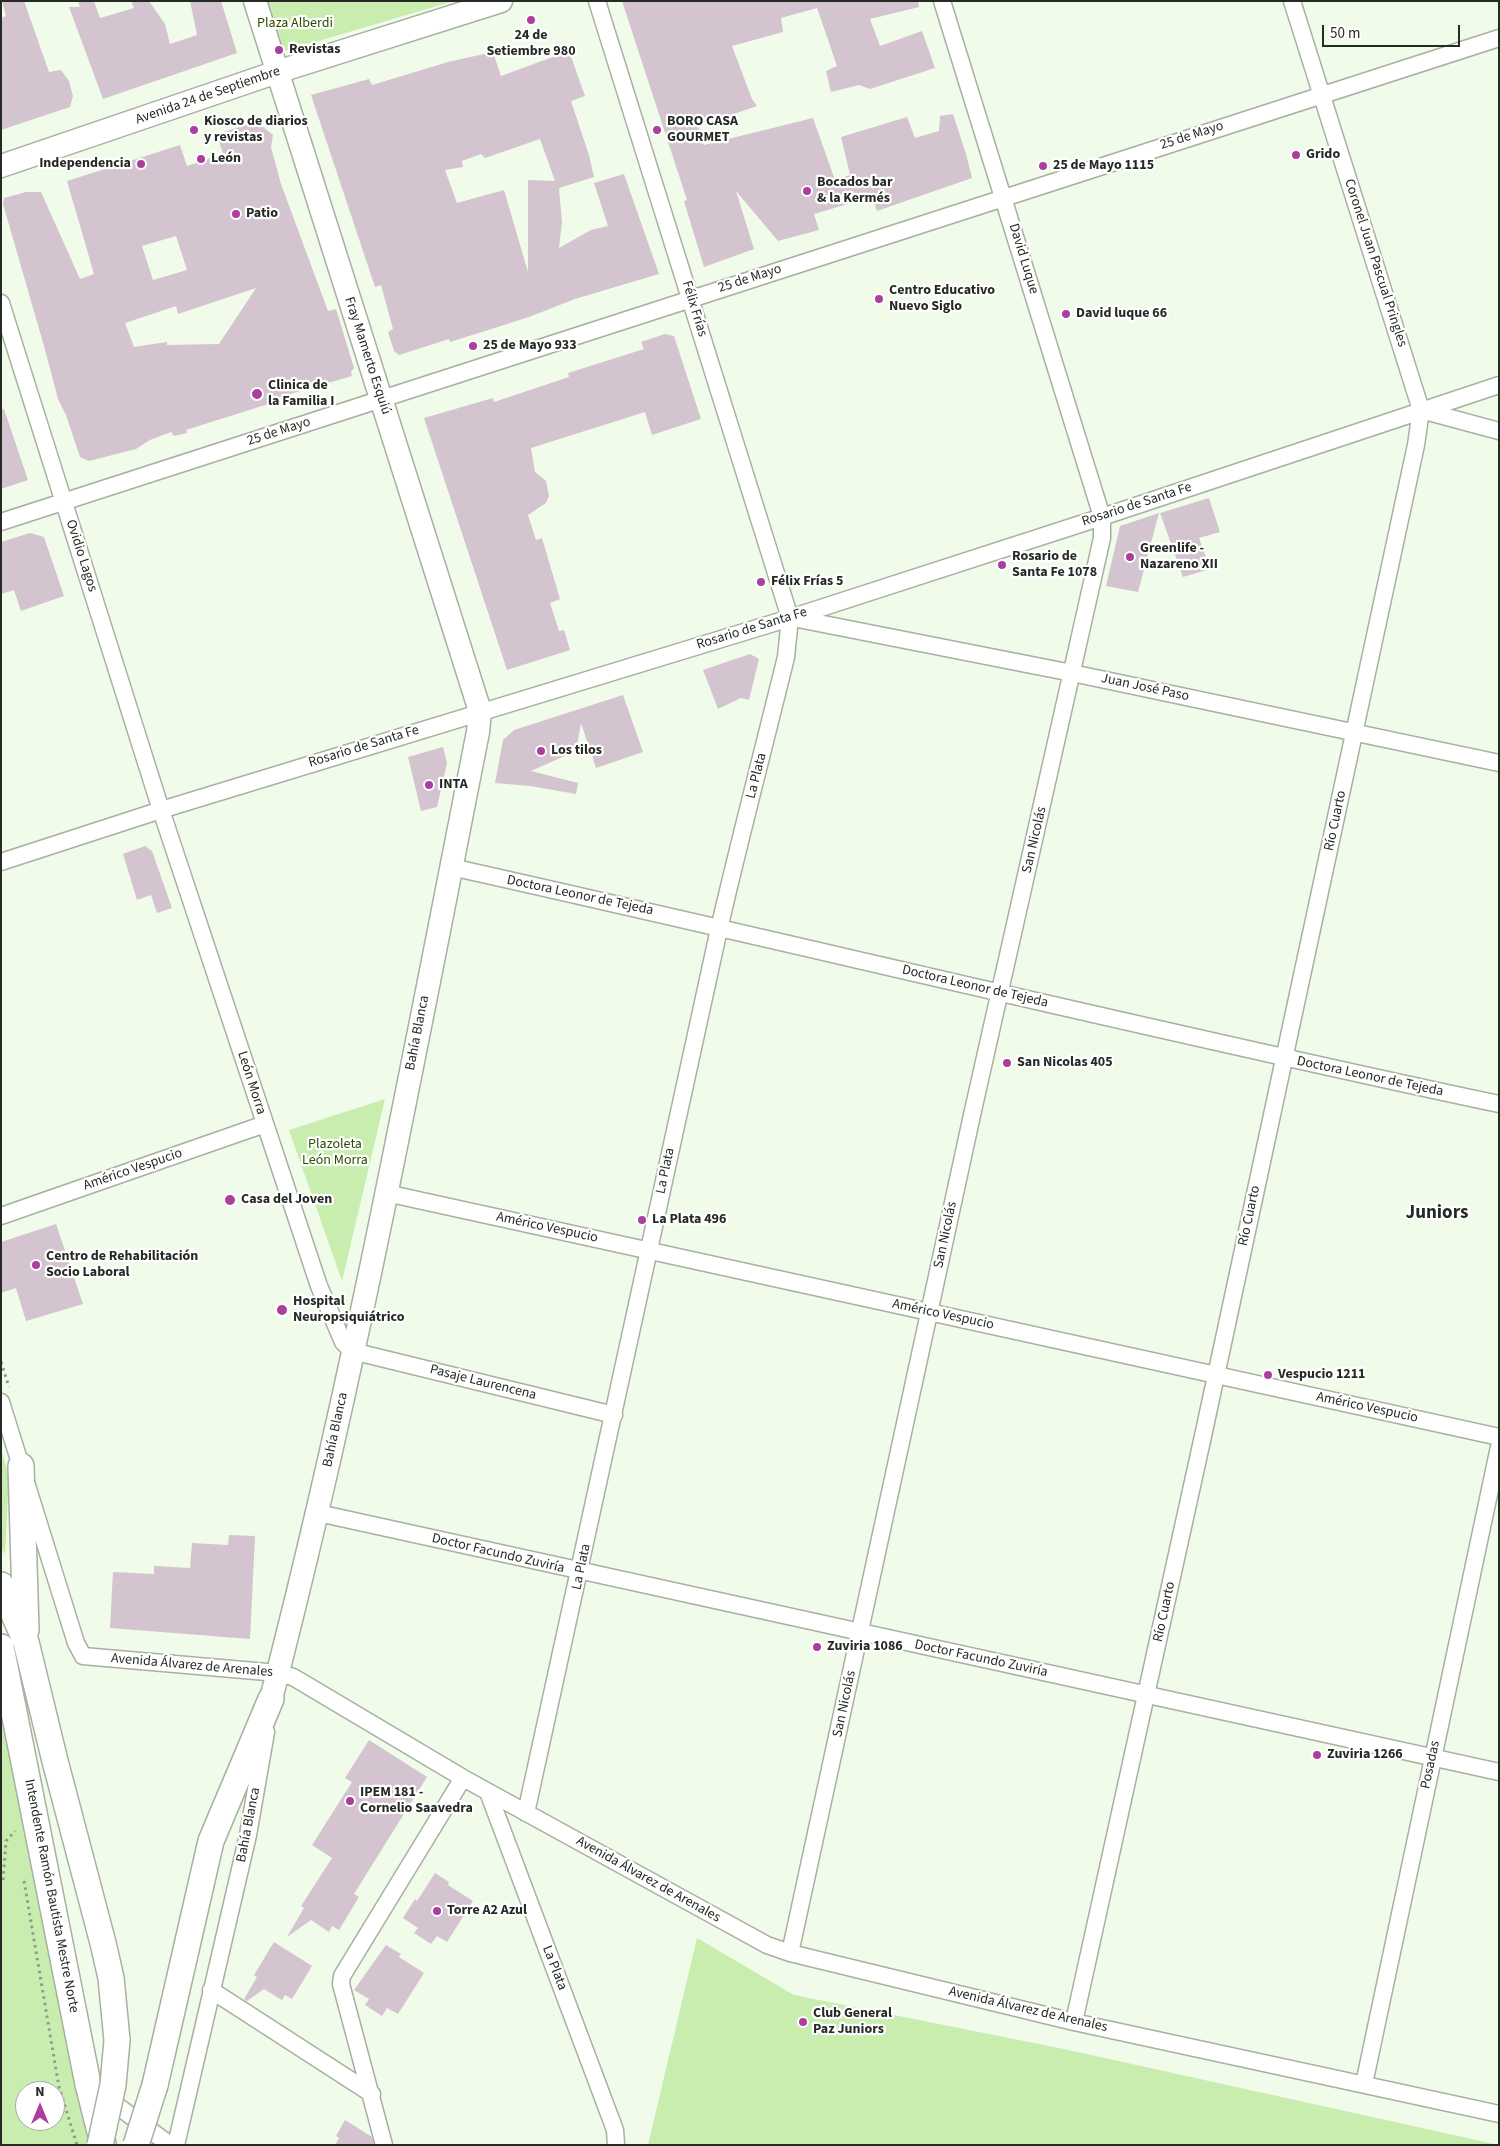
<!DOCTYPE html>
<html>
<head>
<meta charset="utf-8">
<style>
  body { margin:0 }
  #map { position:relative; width:1500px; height:2146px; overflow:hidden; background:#f1fbea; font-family:"Source Sans 3",sans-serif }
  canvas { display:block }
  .frame { position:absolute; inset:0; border:2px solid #262a24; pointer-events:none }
  .north { position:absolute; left:15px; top:2081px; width:50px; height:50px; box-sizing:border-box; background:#fff; border:1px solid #a8aaa7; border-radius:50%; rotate:0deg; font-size:14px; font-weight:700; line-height:20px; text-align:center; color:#262a24 }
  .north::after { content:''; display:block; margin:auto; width:18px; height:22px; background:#ac3e9d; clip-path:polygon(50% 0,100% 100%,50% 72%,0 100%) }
  .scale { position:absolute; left:1322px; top:25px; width:138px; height:22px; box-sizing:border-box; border:2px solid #262a24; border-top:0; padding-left:6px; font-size:15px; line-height:18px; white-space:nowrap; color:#262a24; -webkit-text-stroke:4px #fff; paint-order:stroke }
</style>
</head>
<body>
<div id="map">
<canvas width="1500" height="2146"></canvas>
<div class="frame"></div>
<div class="north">N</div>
<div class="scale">50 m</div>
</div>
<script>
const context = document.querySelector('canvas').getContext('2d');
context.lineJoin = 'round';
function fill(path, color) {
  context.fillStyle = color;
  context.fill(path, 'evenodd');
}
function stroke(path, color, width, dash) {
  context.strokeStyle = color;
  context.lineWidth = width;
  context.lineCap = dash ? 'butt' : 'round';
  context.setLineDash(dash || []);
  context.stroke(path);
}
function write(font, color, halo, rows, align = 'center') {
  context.font = font + ' "Source Sans 3",sans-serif';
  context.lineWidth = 4.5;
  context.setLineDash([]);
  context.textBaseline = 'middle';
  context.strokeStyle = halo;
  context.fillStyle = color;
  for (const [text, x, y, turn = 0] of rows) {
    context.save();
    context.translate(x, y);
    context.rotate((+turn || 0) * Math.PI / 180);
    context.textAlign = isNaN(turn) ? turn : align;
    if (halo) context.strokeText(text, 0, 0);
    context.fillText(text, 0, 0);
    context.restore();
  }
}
const green = new Path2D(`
  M262,1h192l-176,52z
  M385,1099l-43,182 -53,-151z
  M1,1450l8,25 -4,80 -4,-9z
  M1,1647l102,498h-102zM25,2091h30v30h-30z
  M697,1938l97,57 270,54 435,96h-851z`);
const building = new Path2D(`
  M2,1h22l25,71 12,-2 8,11 4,15 -3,11 -69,23v-112l5,-2z
  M78,1h16l6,17 34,-10 -3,-7h18l16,23 5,20 27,-9 -7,-34h31l16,52 -134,46 -34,-92h11z
  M622,1h296l1,6 -49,12 10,27 42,-15 13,37 -65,21 -11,-4 -28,7 -5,-21 11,-5 -20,-58 -36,10 2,14 -51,14 20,53 5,7 -59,20 6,19 109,-27 22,62 15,-5 -9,-38 66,-20 8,21 24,-7 1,-15 13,-2 13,40 6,24 -95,33 -5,-14 -58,17 5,16 -41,11 -42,-50 18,58 -50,18 -20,-66 3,-1z
  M569,51l16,45 -14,5 18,54 5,22 -35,11 3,34 -3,26 32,-18 17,-4 -14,-43 30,-9 35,100 -84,25 -46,18 -44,14 -35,11 -1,-3 -50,16 -5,-4 -6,-19 5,-3 -12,-44 -6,2 -64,-192 58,-16 3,6 76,-23 45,-10 8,24zM540,139l15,42 -27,-1v92l-24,-82 -47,13 -12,-33 18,-3 -1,-6 19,-7 4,4z
  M249,124l14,3 10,8 -2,12 10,37 47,127 8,-2 18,59 -3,4 1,4 -72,21 1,3 -95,30 1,3 -13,3 -3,-4 -21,8 -14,9 -47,12 -9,-4 -14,-42 -8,-16 -14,-53 -41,-142 1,-6 22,-6h15l39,87 14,-5 -27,-93 113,-36 7,21 36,-12 -6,-20zM176,236l11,34 -34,10 -11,-34zM256,288l-37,56 -52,1v-3l-33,5 -9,-24 51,-17 2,8z
  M665,334l9,2 27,83 -49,16 -7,-23 -114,36 4,24 11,9 3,15 -3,7 -18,12 8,25 6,-2 18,61 -10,4 9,28 5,-1 6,20 -63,20 -83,-252 69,-20 1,4 75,-25 -1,-4 76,-24 -3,-7z
  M4,409l24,71 -27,9v-79z
  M1209,498l11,34 -21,6 11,31 -27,8 -23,-64z
  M1159,513l-21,79 -32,-6 14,-60z
  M30,533l14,4 20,59 -43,15 -7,-21 -13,4v-52z
  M750,654l9,5 -10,41 -8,-2 -23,11 -15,-39z
  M623,695l20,57 -47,16 -15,-45 -5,28 -45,20 47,12 -2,11 -46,-8 -35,-3 8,-43 11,-10z
  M443,747l4,16 -10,44 -16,4 -13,-54z
  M145,846l7,5 20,57 -15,5 -6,-18 -14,5 -14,-46z
  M56,1224l27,80 -57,17 -10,-33 -15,5v-51z
  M229,1535l26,1 -5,103 -140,-11 3,-56 41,2v-8l36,2 2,-25 36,2z
  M369,1740l58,37 -73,117 5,3 -20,33 -7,-4 -3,6 -18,-12 -24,17 17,-29 -3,-2 31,-48 -20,-13 40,-63 -7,-4z
  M435,1873l14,9 -1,3 25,16 -26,41 -10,-6 -6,8 -17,-11 4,-5 -15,-10 12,-19 2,2z
  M274,1942l38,24 -20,33 -7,-4 -3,5 -18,-11 -17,12 -3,-2 13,-22 -3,-2z
  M386,1945l15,9 -2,3 25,16 -26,41 -11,-6 -5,8 -17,-11 4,-6 -15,-9z
  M345,2120l27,17 2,8h-39l4,-7 -3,-2z`);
const path = new Path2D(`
  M204,156l2,4
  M1,1362l8,25
  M3,1880l3,-39 9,-10
  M24,1881l35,206 18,58`);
const street = new Path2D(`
  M1,303l160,507 158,476 24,56 9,9 262,64
  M1421,410l78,21
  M1,522l1498,-484
  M793,618l279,55 427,90
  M1,862l160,-52 629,-192 312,-101 397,-132
  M451,867c350,78 698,163 1048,237
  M386,1193l1113,244
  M1,1216l264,-92
  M1,1402l75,241 7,13 195,17 15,4 170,101 304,167 23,8 284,69 425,92
  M318,1513l1181,259
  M488,1792l127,338 1,15
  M526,1813c67,-294 126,-590 193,-884 21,-91 45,-182 67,-272l4,-39 -193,-617
  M790,1953l182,-838 130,-577v-21l-160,-516
  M211,1990l161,104
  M1074,2022c117,-525 230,-1051 342,-1577l5,-35 -129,-409
  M1364,2084l135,-637
  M104,2096l66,49
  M176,2145l72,-310 18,-103
  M384,2145l-43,-161 1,-8 121,-198`);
const secondary = new Path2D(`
  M255,1l225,710 -2,21c-64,323 -124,648 -207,967
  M1,166l276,-94 224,-71`);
const primary = new Path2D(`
  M21,1466l5,164
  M1,1585l25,57 29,119 48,182 8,35 6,62
  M1,1647l87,437 15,60
  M155,2085l56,-244 60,-142`);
const primaryBridge = new Path2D(`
  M100,2145l13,-60 4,-45
  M136,2145l19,-60`);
const markers = [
  [531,20,5,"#ac3e9d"],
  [279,50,5,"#ac3e9d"],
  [194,130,5,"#ac3e9d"],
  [657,130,5,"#ac3e9d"],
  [1296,155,5,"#ac3e9d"],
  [201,159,5,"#ac3e9d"],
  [141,164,5,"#ac3e9d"],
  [1043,166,5,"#ac3e9d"],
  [807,191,5,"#ac3e9d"],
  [236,214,5,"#ac3e9d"],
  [879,299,5,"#ac3e9d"],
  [1066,314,5,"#ac3e9d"],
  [473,346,5,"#ac3e9d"],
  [257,394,6,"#ac3e9d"],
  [1130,557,5,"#ac3e9d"],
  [1002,565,5,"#ac3e9d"],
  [761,582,5,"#ac3e9d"],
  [541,751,5,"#ac3e9d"],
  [429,785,5,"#ac3e9d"],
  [1007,1063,5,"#ac3e9d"],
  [230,1200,6,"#ac3e9d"],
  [642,1220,5,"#ac3e9d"],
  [36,1265,5,"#ac3e9d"],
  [282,1310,6,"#ac3e9d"],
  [1268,1375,5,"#ac3e9d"],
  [817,1647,5,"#ac3e9d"],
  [1317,1755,5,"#ac3e9d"],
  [350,1801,5,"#ac3e9d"],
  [437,1911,5,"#ac3e9d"],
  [803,2022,5,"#ac3e9d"]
];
const parkNames = [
  ["Plaza Alberdi",295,24],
  ["Plazoleta",335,1145],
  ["León Morra",335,1161]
];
const poiNames = [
  ["24 de",531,36,"center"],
  ["Setiembre 980",531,52,"center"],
  ["Revistas",289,50],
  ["Kiosco de diarios",204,122],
  ["y revistas",204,138],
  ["BORO CASA",667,122],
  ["GOURMET",667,138],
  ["Grido",1306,155],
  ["León",211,159],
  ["Independencia",131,164,"right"],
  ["25 de Mayo 1115",1053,166],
  ["Bocados bar",817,183],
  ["& la Kermés",817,199],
  ["Patio",246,214],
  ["Centro Educativo",889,291],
  ["Nuevo Siglo",889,307],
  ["David luque 66",1076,314],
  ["25 de Mayo 933",483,346],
  ["Clinica de",268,386],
  ["la Familia I",268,402],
  ["Greenlife -",1140,549],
  ["Nazareno XII",1140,565],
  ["Rosario de",1012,557],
  ["Santa Fe 1078",1012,573],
  ["Félix Frías 5",771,582],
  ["Los tilos",551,751],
  ["INTA",439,785],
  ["San Nicolas 405",1017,1063],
  ["Casa del Joven",241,1200],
  ["La Plata 496",652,1220],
  ["Centro de Rehabilitación",46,1257],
  ["Socio Laboral",46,1273],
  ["Hospital",293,1302],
  ["Neuropsiquiátrico",293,1318],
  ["Vespucio 1211",1278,1375],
  ["Zuviria 1086",827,1647],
  ["Zuviria 1266",1327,1755],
  ["IPEM 181 -",360,1793],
  ["Cornelio Saavedra",360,1809],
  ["Torre A2 Azul",447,1911],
  ["Club General",813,2014],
  ["Paz Juniors",813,2030]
];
const streetNames = [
  ["Avenida 24 de Septiembre",208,96,-19],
  ["25 de Mayo",1192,136,-18],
  ["David Luque",1023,259,73],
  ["Coronel Juan Pascual Pringles",1375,263,72],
  ["25 de Mayo",750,279,-18],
  ["Félix Frías",694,309,73],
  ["Fray Mamerto Esquiú",367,356,72],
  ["25 de Mayo",279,432,-18],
  ["Rosario de Santa Fe",1137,505,-18],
  ["Ovidio Lagos",81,556,72],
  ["Rosario de Santa Fe",752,629,-17],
  ["Juan José Paso",1145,688,12],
  ["Rosario de Santa Fe",364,747,-17],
  ["La Plata",757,776,-76],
  ["Río Cuarto",1336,821,-78],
  ["San Nicolás",1035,840,-77],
  ["Doctora Leonor de Tejeda",580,896,12],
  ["Doctora Leonor de Tejeda",975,987,13],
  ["Bahía Blanca",418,1033,-79],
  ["Doctora Leonor de Tejeda",1370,1077,12],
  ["León Morra",251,1083,72],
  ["Américo Vespucio",133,1170,-19],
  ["La Plata",666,1171,-78],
  ["Río Cuarto",1250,1216,-78],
  ["Américo Vespucio",547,1228,12],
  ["San Nicolás",946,1235,-78],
  ["Américo Vespucio",943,1315,12],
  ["Pasaje Laurencena",483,1383,14],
  ["Américo Vespucio",1367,1408,12],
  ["Bahía Blanca",336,1430,-78],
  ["Doctor Facundo Zuviría",498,1554,13],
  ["La Plata",582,1567,-78],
  ["Río Cuarto",1165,1612,-78],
  ["Doctor Facundo Zuviría",981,1659,12],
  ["Avenida Álvarez de Arenales",192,1666,5],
  ["San Nicolás",845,1704,-78],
  ["Posadas",1431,1765,-78],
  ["Bahía Blanca",249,1825,-79],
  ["Avenida Álvarez de Arenales",648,1880,29],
  ["Intendente Ramón Bautista Mestre Norte",51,1896,79],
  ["La Plata",554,1968,69],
  ["Avenida Álvarez de Arenales",1028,2010,13]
];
const districtNames = [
  ["Juniors",1437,1214]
];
fill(green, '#c8edae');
fill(building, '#d4c4d0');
stroke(street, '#a7b0a1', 19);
stroke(secondary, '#a7b0a1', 25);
stroke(primary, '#a7b0a1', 28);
stroke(path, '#92998d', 3, [2.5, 4]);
stroke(street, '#fff', 16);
stroke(secondary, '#fff', 22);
stroke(primary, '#fff', 25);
stroke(primaryBridge, '#a7b0a1', 28, []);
stroke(primaryBridge, '#fff', 25);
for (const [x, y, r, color] of markers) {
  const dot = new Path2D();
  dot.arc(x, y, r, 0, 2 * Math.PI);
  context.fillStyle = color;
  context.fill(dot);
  stroke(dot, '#fff', 2);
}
write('14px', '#2b4e01', '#fff', parkNames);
write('bold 14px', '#262a24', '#fff', poiNames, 'left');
write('14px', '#262a24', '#fff', streetNames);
write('bold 19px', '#262a24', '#fff', districtNames);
</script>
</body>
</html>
